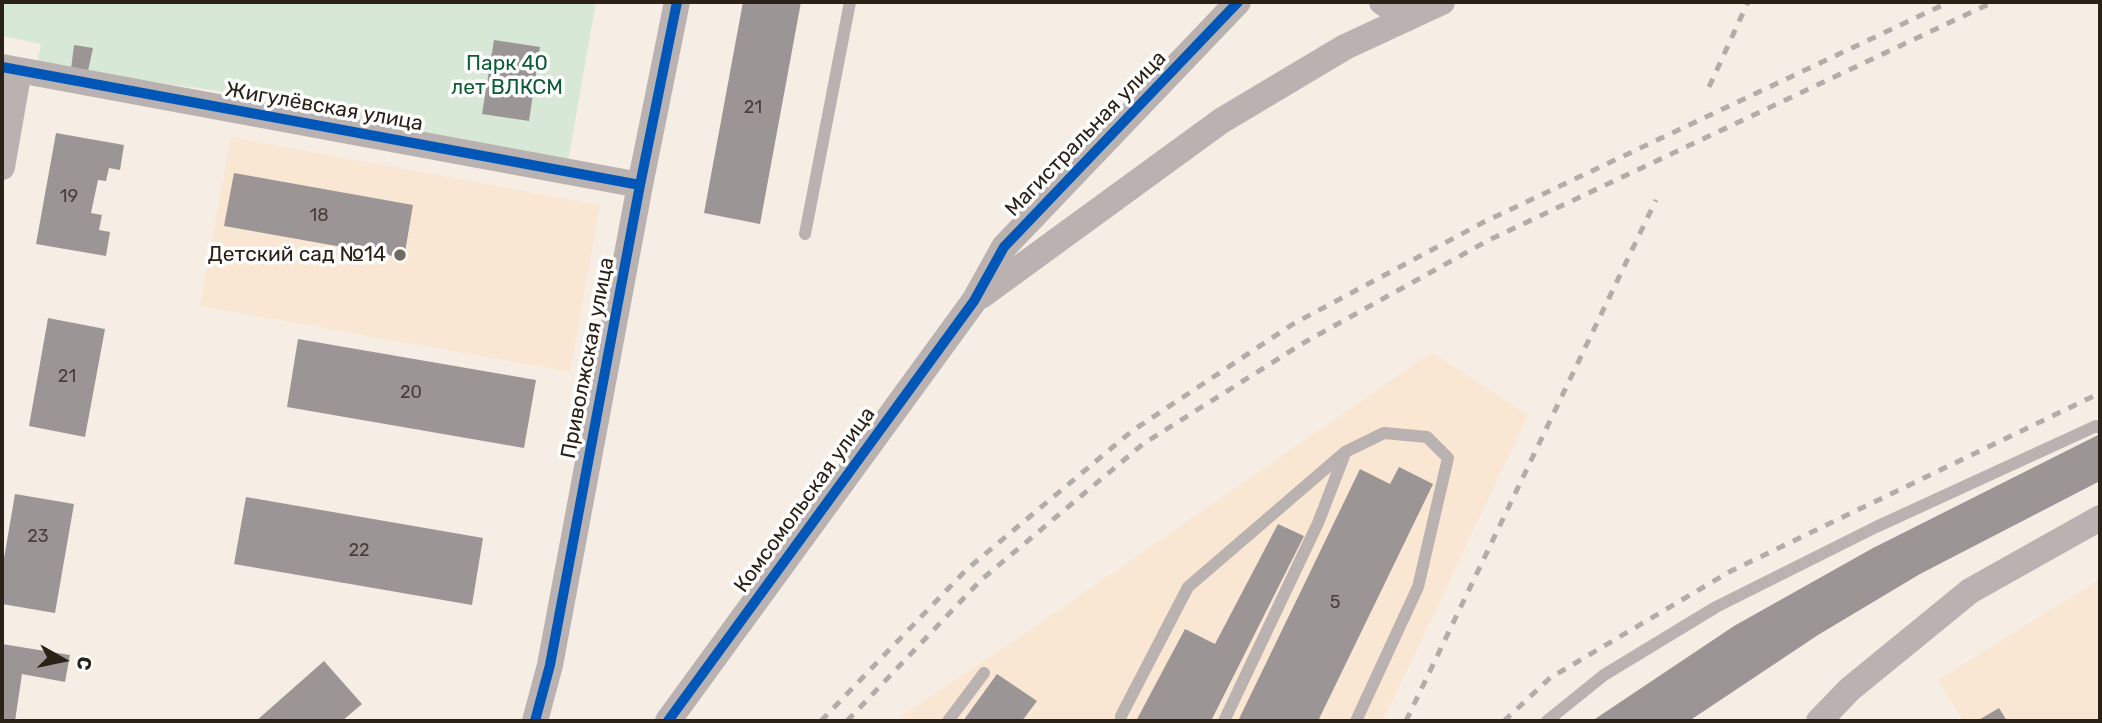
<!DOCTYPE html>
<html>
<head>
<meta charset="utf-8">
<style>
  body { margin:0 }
  #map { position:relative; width:2102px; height:723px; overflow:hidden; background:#f6eee5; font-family:Rubik,sans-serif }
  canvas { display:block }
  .frame { position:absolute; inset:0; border:4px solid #2b2217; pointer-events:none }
  .north { position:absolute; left:28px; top:625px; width:70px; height:70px; -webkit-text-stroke:5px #fff; paint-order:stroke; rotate:99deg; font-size:19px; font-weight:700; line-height:28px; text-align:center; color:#2b2217 }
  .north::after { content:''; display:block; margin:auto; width:24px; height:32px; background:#2b2217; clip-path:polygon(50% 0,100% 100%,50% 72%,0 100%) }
</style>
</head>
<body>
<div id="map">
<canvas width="2102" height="723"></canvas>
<div class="frame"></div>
<div class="north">С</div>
</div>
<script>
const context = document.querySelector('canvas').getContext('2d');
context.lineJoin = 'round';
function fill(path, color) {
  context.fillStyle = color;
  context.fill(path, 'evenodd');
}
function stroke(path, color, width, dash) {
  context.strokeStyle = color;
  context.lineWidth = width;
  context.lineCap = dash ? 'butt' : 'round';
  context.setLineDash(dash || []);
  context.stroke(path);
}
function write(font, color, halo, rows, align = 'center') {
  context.font = font + ' Rubik,sans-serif';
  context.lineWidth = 7;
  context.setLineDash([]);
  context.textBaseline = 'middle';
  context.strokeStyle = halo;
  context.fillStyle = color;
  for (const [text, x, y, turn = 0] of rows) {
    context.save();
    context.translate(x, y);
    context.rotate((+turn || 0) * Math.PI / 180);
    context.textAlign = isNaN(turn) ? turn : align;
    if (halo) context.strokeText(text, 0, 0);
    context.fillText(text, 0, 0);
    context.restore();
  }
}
const built = new Path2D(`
  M231,137l369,68 -30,167 -370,-66z
  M1432,352l96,63 -145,306h-484l5,-7 126,-84z
  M2100,579v142h-137l-25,-41z`);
const green = new Path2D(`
  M2,2h594l-28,159 -204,-36 -14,-15 -313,-45 4,-21 -39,-8z`);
const building = new Path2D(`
  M743,2h58l-41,222 -56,-11z
  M494,40l46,7 -11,74 -47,-7z
  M74,45l19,3 -5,23 -17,-2z
  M56,133l68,12 -4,25 -11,-2 -3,13 -8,-1 -7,33 11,2 -3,15 11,2 -4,24 -70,-12z
  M234,173l179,32 -9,53 -180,-32z
  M48,318l57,11 -20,108 -56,-11z
  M298,339l238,41 -12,68 -237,-41z
  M2098,435l2,46 -180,93 -102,61 -129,86h-97l142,-95 139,-78z
  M1399,467l34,17 -115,237h-80l122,-252 30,15z
  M15,494l59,10 -19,109 -53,-9v-34z
  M246,497l237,41 -11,67 -238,-41z
  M1278,524l26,12 -93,185h-75l49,-92 30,15z
  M2,644l68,11 -5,27 -43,-8 -7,47h-13z
  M324,661l38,43 -20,17h-86z
  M997,674l40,27 -15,20h-59z
  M1999,708l8,13h-30z`);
const service = new Path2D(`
  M805,234l45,-232
  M948,721l36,-48
  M1121,721v-5l67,-129 157,-135 39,-19 43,4 21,21 -30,129 -62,134
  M1224,721l94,-198 26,-67
  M1547,721l57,-46 112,-68 160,-80 220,-101 4,2`);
const minor = new Path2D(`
  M1382,2l24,17
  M2,67l638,118
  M2,167l17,-97
  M981,296l240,-175 124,-74 97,-45
  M535,721l15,-56 90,-480 37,-183
  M668,721l306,-420 30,-54 234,-245
  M1819,721l31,-32 120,-98 130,-73`);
const rail = new Path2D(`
  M1709,87l39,-85
  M821,721l145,-151 166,-139 161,-107 191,-102 465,-220
  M847,721l134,-141 162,-136 162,-102 184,-102 504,-238
  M1406,721l250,-521
  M1504,721l46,-43 179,-106 371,-179`);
const cycleway = new Path2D(`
  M2,67l638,118
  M535,721l15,-56 90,-480 37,-183
  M668,721l306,-420 30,-54 234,-245`);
const markers = [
  [400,255,7,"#72695f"]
];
const numberNames = [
  ["21",753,108],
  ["19",69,197],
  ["18",319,216],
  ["21",67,377],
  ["20",411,393],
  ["23",38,537],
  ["22",359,551],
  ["5",1335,603]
];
const parkNames = [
  ["Парк 40",507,64],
  ["лет ВЛКСМ",507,88]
];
const streetNames = [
  ["Жигулёвская улица",324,107,10],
  ["Магистральная улица",1086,134,-46],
  ["Приволжская улица",588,358,-79],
  ["Комсомольская улица",805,500,-54]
];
const poiNames = [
  ["Детский сад №14",386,255]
];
fill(built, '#f9e7d3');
fill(green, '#d7e8d6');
fill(building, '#9c9596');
stroke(service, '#b9b2b0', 12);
stroke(minor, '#b9b2b0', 26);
stroke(rail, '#b2ada9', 5, [9, 9]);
stroke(cycleway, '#0057b8', 10);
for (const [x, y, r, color] of markers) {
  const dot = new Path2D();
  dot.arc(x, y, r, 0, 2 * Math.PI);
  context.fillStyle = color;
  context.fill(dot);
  stroke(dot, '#fff', 2.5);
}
write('18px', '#473f37', null, numberNames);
write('21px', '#0c5c36', '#fff', parkNames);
write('21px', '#2b2217', '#fff', streetNames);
write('21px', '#2b2217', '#fff', poiNames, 'right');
</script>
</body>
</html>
